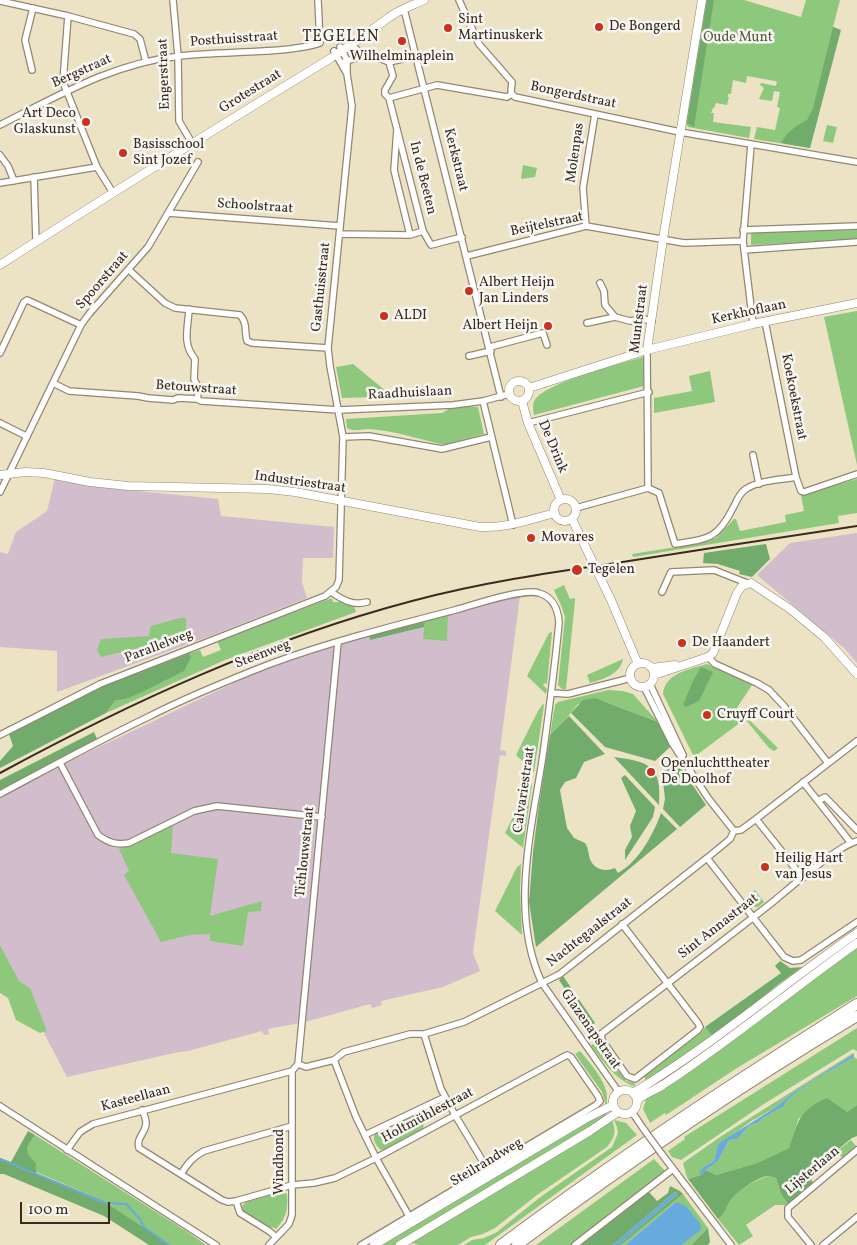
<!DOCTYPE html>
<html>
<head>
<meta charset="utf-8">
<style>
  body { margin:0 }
  #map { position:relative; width:857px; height:1245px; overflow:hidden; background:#ece3c5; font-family:Vollkorn,serif }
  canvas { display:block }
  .scale { position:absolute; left:20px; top:1202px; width:90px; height:22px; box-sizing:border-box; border:2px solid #3b2a1e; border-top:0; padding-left:6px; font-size:15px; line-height:18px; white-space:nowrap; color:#3b2a1e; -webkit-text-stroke:4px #f6f6f2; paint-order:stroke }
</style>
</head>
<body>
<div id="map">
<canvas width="857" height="1245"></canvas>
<div class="scale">100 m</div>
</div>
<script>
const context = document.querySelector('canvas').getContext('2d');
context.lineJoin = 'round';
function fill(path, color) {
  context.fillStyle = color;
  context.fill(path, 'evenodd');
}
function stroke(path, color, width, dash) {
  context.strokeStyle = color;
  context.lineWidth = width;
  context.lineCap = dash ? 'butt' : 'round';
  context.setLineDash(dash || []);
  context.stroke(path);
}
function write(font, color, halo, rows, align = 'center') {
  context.font = font + ' Vollkorn,serif';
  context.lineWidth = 5;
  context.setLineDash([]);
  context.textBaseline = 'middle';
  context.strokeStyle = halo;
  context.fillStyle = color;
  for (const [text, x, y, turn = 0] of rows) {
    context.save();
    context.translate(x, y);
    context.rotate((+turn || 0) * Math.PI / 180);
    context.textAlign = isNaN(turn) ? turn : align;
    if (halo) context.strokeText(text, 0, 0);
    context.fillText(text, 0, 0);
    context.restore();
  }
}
const industrial = new Path2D(`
  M55,478l33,8 130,13 3,17 113,11 -1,31h-30l-1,24 5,16 -94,37 -156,57v-41l-57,-4v-95l8,2 8,-22 31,-21z
  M857,533v130l-13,-15 -87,-73 33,-32z
  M520,596l-20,154 6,1v5l-6,-1 -27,198 7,18 -37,16 -62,14 1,4 -10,3 -2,-4 -65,18 -37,7 1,5 -5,1 -2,-4 -74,20 -9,1 -112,25 -67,-128v-153l34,-18 252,-120z`);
const green = new Path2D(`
  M705,0h39l57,17 5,-17h34l-7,27 7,3 -30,118 -56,-9 3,-12 18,3 5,-22 -3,-1 3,-15 -6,-1 -2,10 -13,-2 5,-11 -4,-3 1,-2 15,3 1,-4 -2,-1 -28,-5 -1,7 -13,-3 -2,14h-3v3h1l-2,8 -11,-2 -2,5h-1l-2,5h3l-1,9 38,5 -2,11 -61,-11 -2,-3z
  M827,125l10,2 -4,16 -10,-2z
  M523,165l14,3 -2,9 -14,2z
  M857,230v9l-106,6v-11l2,-1z
  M857,311v154l-33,-148z
  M643,357l1,29 -110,29c-1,-7 -2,-13 3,-18 16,-16 82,-33 106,-40z
  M353,364l33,27 44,1 11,-1 1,4 -100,3 -6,-31z
  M710,371l5,31 -61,11v-15l38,-7 -3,-15z
  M452,407h26l6,27 -37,10h-7c-23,-6 -47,-13 -70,-15 -8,0 -16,3 -23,-1l-1,-9 96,-6z
  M857,479v34l-19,3 1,7 -206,34 -1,-3 70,-11 14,-5 18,-19h2l4,12 46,-9 -1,-7 19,-4 -3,-16z
  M564,585l6,14 5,-1v3l-9,88h-4l-4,-4 7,-68 -4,-12 -7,-15z
  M332,598l1,4h7l14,4 2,6 -131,48 -119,53 9,-12 11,-2 65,-42 -1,-4 10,-3 3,7 18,-7 -4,-9z
  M448,614l-1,27 -24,-2 2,-17z
  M180,618h6v19l-85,20 -4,-7 4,-11 48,-3 2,-10z
  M552,632l-5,52 -3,-1 -1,2 4,4 -1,5 -19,-18 22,-43z
  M623,659c-3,15 -19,20 -33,24l-3,-8z
  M707,664l45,21 -15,23 41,40 -4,3 -5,-3 -24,-29 -51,38 -31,-63c2,-21 27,-25 44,-30z
  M608,690l15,1 10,3 25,28 -55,-21 -25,3 -13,16 -15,15 5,-30 3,-3z
  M543,704l1,1 -10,67 -18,-17 22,-44z
  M532,784l-9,64 -18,-15 22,-44z
  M173,825l-2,28 47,6 -8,57 52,-15 -1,10 -13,1 -5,34 -33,-5v-7l-20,1 -29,7 -37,-67 5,-4 -10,-22 15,-4z
  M521,864l-1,25 2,46 -27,-24 22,-44z
  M755,890l9,12 -6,5h-3l-8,-10z
  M0,945l19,36 11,7 17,43 -7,2 -24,-13 -8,-22 -8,-5z
  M857,945v51l-120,72 -71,47 -1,-2 -15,10 -7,-14 4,-13z
  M705,1027l8,10 -67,44 -2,-5 58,-44z
  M857,1028v23l-4,-2 -86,53 -86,58 -9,-3 -4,-6 17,-12 -1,-2z
  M595,1041l20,29 2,-1 9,12 8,2 2,4c-22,-8 -31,-24 -45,-41z
  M580,1051c12,15 32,35 26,55l-4,-14 -27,-38z
  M853,1053l1,1 -61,39 -17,14 -26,15 -33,25 -3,14 -10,6 -3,8 -13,4c-3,-6 -3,-10 -5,-16l40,-28z
  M854,1057l3,2v46l-10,7 -48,6 -10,30 -32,15 -41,12 -10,-5 12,-9 11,-21 8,-1 13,-14 7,-2 6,-5 21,-12c3,-12 57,-41 70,-49z
  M440,1103l5,2 3,5 -24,13 -1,6 -38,20 -4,1c-5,-4 -9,-11 -6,-17l2,-1 6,2 17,-7 1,-6z
  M605,1112l3,3 -19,14 -104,61 -89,55h-16l207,-124z
  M611,1119c6,10 4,19 -4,28l-70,48 -42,33 -12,6 -12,3 -13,8h-39l-12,-3z
  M614,1120l12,3 11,12 -152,110h-21l8,-5 12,-2 13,-6 42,-34 73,-51 6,-14 -1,-6z
  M35,1135l154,98 17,12h-35l-69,-45 -66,-28v-9c-13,-10 -11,-16 -1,-28z
  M851,1140l5,6 -14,12 -5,-7z
  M654,1159l12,13 -94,73h-36z
  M768,1176l8,2 5,16 7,10 -2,1h-11l-29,20 7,11 -14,9 -21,-26c8,-6 6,-8 11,-16 8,-14 25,-22 39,-27z
  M282,1192l5,2c1,15 0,23 -11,35l-4,-2 -2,1 -27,-17 -1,-5 4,-4z
  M683,1194l25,34 -17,17h-9l19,-15 -25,-28 -51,43h-4z`);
const forest = new Path2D(`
  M707,0h7l-20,127 -7,-4z
  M833,27l8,3 -31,118 -29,-5 6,-9 8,-7 12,-7 6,-12z
  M766,544l4,15 -18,18 -13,-3 1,-3 -22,-7 -15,-1 1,-10z
  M425,622l-1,5 -54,13 -1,-5z
  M190,653l1,4 -7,14 -40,20 -18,8 -11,2 -9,12 -106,55v-7l13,-15 -4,-12 92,-47z
  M701,667l12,5 -14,29 -13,6 -3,-2 10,-24z
  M595,698l63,24 12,25 -15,14 -50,-14 -34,-34 12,-13z
  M569,716l36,38 -21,8 -8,16 -11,4 -5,8 7,38 7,10 11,5c4,6 3,11 5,16 4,11 16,13 25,9l3,5c21,-12 35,-38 43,-60l16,16 -141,118 -7,-45 4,-50 6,-47 11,-70z
  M94,732l3,7 -97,51v-10z
  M614,757c35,5 48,8 45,48z
  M678,763l28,42 -26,22 -17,-18 2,-10 -3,-27z
  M625,775l30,32 -2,10 -28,43v-10l7,-13 -2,-11 6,-15 -15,-33z
  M780,961l10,7 13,-1 -23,16 -67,54 -8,-10 76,-54 -6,-7z
  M563,976l32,47 -5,4 -31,-47z
  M827,1098l20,14 10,-7v31l-5,2 -15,12v7l-26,22 2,4 -25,21 -7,-10 -5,-16c0,0 -7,-2 -8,-2 -11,1 -34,17 -39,27 -5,8 -3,10 -11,16l-30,-40 13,-4 5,-5 10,5 41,-12 32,-15c9,-26 10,-38 38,-50z
  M28,1131l7,4c-10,13 -11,17 1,28v10l66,27 69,45h-22l-45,-29 -100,-42h-4v-16l11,4z
  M670,1186l10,5 3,3 -62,51h-3l59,-50 -1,-2 -1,-1 -62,53h-32l68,-53 8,9 11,-8z
  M708,1228l2,14 -2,3h-17z`);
const water = new Path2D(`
  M854,1054v3c-13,8 -67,37 -70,49l-21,12 -6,5 -7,2 -13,14 -8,1 -11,21 -12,9 -5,5 -2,-2 5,-6 10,-6 3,-14 4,-5 55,-35 17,-14z
  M675,1192l2,3 -59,50h-5z
  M676,1202l10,4 15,19v5l-19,15h-57z`);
const stream = new Path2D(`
  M0,1159l105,44 21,1 14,15 4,8 25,18`);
const street = new Path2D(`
  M173,0l5,56 1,65 13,22
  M459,0l20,44 33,38 -1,9 1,3
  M0,1l68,15 66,18 6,5 6,23
  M404,9l97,388
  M68,16l-5,66 34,85 16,26
  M354,47l9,8
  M334,51l13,23
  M389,62l27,-6
  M341,63l27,-9 21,8 4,14 -8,14v4l4,4 34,133 -13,4 -16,-65 3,-41
  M32,70l-7,-30 8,-32
  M512,94l3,3 165,35 177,30
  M389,98l48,-13 70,12 5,-3
  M0,125c58,-29 113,-62 180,-69 36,-4 73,-3 110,-7 10,-2 20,-2 30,-6l-2,-43
  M751,145l-8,96 10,83
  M0,155l8,11 6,15
  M34,177l2,65
  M0,183l97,-16
  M168,213l172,13
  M586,226l-3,-38 12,-74
  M743,230l114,-4
  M423,231l8,14 31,-8
  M340,234l70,1
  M744,250l113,-8
  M467,256l119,-30 98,17 59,-2
  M129,270l36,33 10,5 65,7c8,9 4,16 7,26l5,2 76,5
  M600,283l4,8 1,14 10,12
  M189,309c-1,19 -7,35 6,50l-1,20 5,10 -2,10
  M765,321l31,156 5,14 3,1 53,-18
  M587,323l28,-6 15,4 13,-2 9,2
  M490,347l53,-14 4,12
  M647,350l1,138 11,5 16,51c32,-5 42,-4 58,-36 4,-7 6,-15 13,-19 14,-9 35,-9 50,-12
  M0,353l24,-51 3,-2 54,25
  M469,356l22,-5
  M53,383l16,8 69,5 10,2 25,2 5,-2 19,1 4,2 138,9 114,-5 30,-4 26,-7
  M483,401l30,124
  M0,423l26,13
  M528,423l121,-31
  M343,437l26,-1 73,13 49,-12
  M753,455l6,29
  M0,492l81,-167 8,-11 59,-67 50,-85
  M576,508l72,-20
  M331,592c12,8 22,14 36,10
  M662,592l9,-20 43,-2 33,13
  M708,657l7,7 42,19 12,7 15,16 44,57
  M650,684l33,71
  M644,687l28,56 36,55 26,33
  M552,693l16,1 63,-16
  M0,735l100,-51 225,-88 11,-9 3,-7 4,-143 -13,-71 -2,-18 24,-242 -5,-32v-14l-7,-13
  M60,763l38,72c11,8 18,10 31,8l65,-32 23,-5 105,11
  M803,782l48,61
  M0,794c49,-26 98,-53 148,-77 39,-20 81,-37 122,-53 60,-22 123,-38 185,-54 18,-5 68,-22 84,-17 14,4 19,17 20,29 -4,45 -10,89 -16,133 -11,73 -34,158 -1,228l76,108
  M818,801l7,-4 32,33
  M756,819l47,59
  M734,831l7,-1 15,-11 101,-78
  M707,858l77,99 9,4 8,-1 56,-38
  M622,924l76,99 2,4 -2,3 -63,49 -8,-3 -25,-36 -1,-6c58,-44 116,-88 173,-133 18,-15 62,-54 83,-60
  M424,1034l17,55 14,26 33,55
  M334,1060l22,57 20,41 33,58
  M298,1064l8,3 28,-7 10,-8 66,-18h14l40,-12 96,-48 147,-116 23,-19 4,-8
  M298,1064l40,-422
  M0,1106l216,139
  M142,1110c2,4 4,9 4,13 0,10 -10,14 -7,25l83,52 6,2 8,-1 4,12 29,18 7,6
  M632,1112l13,19
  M365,1135l80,-38
  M67,1150l13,-18 13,-8 199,-53 6,-7
  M661,1153l70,92
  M181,1174c7,-11 12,-17 23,-23l88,-25
  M236,1201l56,-16 22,-2 21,-5 41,-20 191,-103 4,2 27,39 2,5 -4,4 -235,140
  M269,1245l20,-21 3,-9v-144
  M575,1245l98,-76
  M811,1245l-23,-28v-9l69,-58
  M823,1245l34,-28`);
const secondary = new Path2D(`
  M0,265c109,-71 220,-139 331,-207 18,-12 36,-24 53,-37 11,-10 27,-15 40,-21
  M647,350l16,-111 39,-239
  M509 391a10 10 0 1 1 20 0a10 10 0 1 1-20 0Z
  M529,388l118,-38 106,-26 104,-21
  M522,401l6,22 33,77
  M0,475l25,-3 19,1 46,9 38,4 140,3 27,3 185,35c28,1 48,-7 75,-14
  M554 510a11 11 0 1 1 22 0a11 11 0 1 1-22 0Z
  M572,519l39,81 27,64
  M630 675a12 12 0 1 1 24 0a12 12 0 1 1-24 0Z
  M652,668l23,-3
  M654,675l54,-18 5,-4 24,-60 5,-7 9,-3 39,26 34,28 33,37
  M613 1102a12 12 0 1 1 24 0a12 12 0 1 1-24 0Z
  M633,1093c78,-47 149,-108 224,-160
  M637,1100c8,-6 18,-10 26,-15 67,-44 129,-96 194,-142
  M374,1245l211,-126 28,-14
  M400,1245l190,-114 28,-19`);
const highway = new Path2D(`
  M501,1245c115,-86 235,-164 356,-241
  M517,1245c110,-82 223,-159 340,-229`);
const rail = new Path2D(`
  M0,773c131,-71 268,-134 412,-172 67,-18 135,-28 204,-38 80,-13 161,-25 241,-37`);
const streetBridge = new Path2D(`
  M645,1131l16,22`);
const markers = [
  [599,27,5,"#c8321e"],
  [448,28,5,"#c8321e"],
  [402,41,5,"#c8321e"],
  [86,122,5,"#c8321e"],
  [123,153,5,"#c8321e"],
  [469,291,5,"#c8321e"],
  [384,316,5,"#c8321e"],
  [548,326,5,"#c8321e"],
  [531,538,5,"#c8321e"],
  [577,570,6,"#c8321e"],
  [682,643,5,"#c8321e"],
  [707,715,5,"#c8321e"],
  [651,772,5,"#c8321e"],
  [765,867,5,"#c8321e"]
];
const poiNames = [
  ["Sint",458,20],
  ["Martinuskerk",458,36],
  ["De Bongerd",609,27],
  ["Wilhelminaplein",402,57,"center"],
  ["Art Deco",76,114,"right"],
  ["Glaskunst",76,130,"right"],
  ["Basisschool",133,145],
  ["Sint Jozef",133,161],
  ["Albert Heijn",479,283],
  ["Jan Linders",479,299],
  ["ALDI",394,316],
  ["Albert Heijn",538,326,"right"],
  ["Movares",541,538],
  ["Tegelen",588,570],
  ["De Haandert",692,643],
  ["Cruyff Court",717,715],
  ["Openluchttheater",661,764],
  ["De Doolhof",661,780],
  ["Heilig Hart",775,859],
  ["van Jesus",775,875]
];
const parkNames = [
  ["Oude Munt",738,38]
];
const streetNames = [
  ["Posthuisstraat",234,40,-4],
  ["Bergstraat",82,72,-24],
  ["Engerstraat",165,74,-92],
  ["Grotestraat",251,92,-32],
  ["Bongerdstraat",573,96,12],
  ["Molenpas",576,153,-82],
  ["Kerkstraat",455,160,76],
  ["In de Beeten",422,178,76],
  ["Schoolstraat",255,207,4],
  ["Beijtelstraat",547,225,-12],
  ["Spoorstraat",103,281,-49],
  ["Gasthuisstraat",322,287,-84],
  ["Kerkhoflaan",749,313,-12],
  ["Muntstraat",640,319,-83],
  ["Betouwstraat",196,389,4],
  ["Raadhuislaan",410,394,-3],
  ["Koekoekstraat",793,397,79],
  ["De Drink",552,447,67],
  ["Industriestraat",300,483,8],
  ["Parallelweg",159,647,-21],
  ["Steenweg",263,655,-21],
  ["Calvariestraat",525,790,-82],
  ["Tichlouwstraat",306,852,-84],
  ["Sint Annastraat",719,927,-38],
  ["Nachtegaalstraat",590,933,-38],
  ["Glazenapstraat",590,1030,55],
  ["Kasteellaan",136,1099,-15],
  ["Holtmühlestraat",428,1116,-28],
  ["Windhond",280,1162,-90],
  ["Steilrandweg",487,1163,-31],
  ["Lijsterlaan",813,1171,-40]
];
const quarterNames = [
  ["TEGELEN",341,38]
];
fill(industrial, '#d1bdcc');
fill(green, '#8ec87c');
fill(forest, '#72ac6c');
fill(water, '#66abdc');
stroke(stream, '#66abdc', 2);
stroke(street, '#948672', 8);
stroke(secondary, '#948672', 9);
stroke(highway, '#948672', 12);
stroke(street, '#fff', 5.5);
stroke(secondary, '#fff', 8);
stroke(highway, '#fff', 10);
stroke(rail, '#3b2a1e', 2);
stroke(streetBridge, '#948672', 8, []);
stroke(streetBridge, '#fff', 5.5);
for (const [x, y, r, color] of markers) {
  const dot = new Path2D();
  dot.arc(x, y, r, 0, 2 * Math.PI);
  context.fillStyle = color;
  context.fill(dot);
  stroke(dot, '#f6f6f2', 2);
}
write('14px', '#3b2a1e', '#f6f6f2', poiNames, 'left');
write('14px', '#54593a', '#f6f6f2', parkNames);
write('14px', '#3b2a1e', '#f6f6f2', streetNames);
context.letterSpacing = '1px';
write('16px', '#3b2a1e', '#f6f6f2', quarterNames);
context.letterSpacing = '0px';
</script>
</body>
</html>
